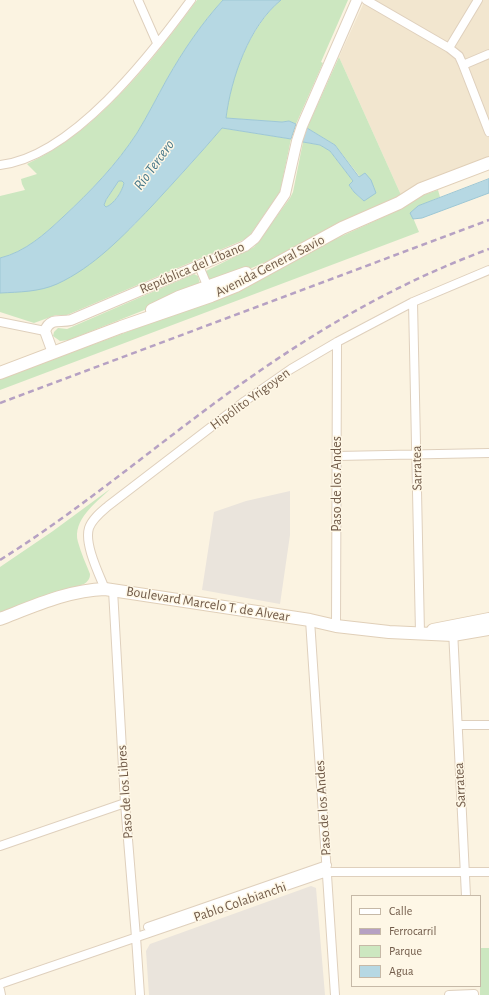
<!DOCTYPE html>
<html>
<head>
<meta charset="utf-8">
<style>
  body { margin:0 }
  #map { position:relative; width:489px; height:995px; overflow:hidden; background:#fbf3e1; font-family:"Alegreya Sans",sans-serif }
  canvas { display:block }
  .legend { position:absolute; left:351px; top:895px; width:130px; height:92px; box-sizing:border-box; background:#fef7e6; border:1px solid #c6b9a7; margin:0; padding:5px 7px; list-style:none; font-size:12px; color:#715b49 }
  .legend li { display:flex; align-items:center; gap:8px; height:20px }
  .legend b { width:20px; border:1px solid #c6b9a7 }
</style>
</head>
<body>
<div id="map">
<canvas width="489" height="995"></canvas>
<ul class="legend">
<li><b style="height:5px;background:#fff"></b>Calle</li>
<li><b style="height:5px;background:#b6a1c3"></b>Ferrocarril</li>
<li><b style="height:11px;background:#cce7c0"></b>Parque</li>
<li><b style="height:11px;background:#b6d8e3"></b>Agua</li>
</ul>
</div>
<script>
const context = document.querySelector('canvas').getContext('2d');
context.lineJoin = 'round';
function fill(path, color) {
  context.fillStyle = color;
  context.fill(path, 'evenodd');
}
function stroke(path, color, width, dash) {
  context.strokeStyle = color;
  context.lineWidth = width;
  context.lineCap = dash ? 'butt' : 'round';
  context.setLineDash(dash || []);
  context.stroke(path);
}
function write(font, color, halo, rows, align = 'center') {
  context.font = font + ' "Alegreya Sans",sans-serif';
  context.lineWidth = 3;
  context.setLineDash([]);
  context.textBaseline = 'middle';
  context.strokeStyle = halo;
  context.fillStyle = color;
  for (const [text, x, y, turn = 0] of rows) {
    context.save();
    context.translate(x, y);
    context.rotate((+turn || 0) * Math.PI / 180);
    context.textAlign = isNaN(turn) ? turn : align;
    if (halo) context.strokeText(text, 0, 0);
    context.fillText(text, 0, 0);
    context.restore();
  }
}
const residential = new Path2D(`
  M365,0h124v158l-79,31 -9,6 -62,-138z`);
const industrial = new Path2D(`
  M290,491v44l-10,69 -78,-14 12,-78 32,-11z
  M311,886l5,2 9,107h-176l-3,-44 4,-7z`);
const green = new Path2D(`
  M197,0h26c-22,24 -40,51 -56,79 -10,18 -19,36 -30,54 -20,31 -47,59 -74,84 -18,17 -38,35 -63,41v-62l25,-6 -3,-6 -1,-5 16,-5 -10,-10c72,-34 124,-102 170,-164z
  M281,0h67l-27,62 2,1 -27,61 -7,-3 -7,1 -56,-4c1,-12 3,-25 7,-36 8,-28 26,-64 48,-82z
  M339,57l62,138 -46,23 -60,32 -46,19 -39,13 -4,-10v-1l48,-24 36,-49 3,-6 10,-50 17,3 10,6 23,30 -4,4 5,7 10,9 10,-13 -9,-15 -5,4 -25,-32 -28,-17z
  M222,128l69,11 -11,53 -32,46 -181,77h-11l-22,8 -34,-11v-19l14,-1 73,-26 45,-39 56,-60z
  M119,181h3l2,2c-2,9 -10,21 -18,24l-2,-2 2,-5z
  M438,190l2,7 -21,9 -8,7 8,19 -419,158v-11l232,-86 99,-52 72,-33 17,-12z
  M194,274l4,2 2,8 -43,21 -88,35 -9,1 -7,-5 1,-4 4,-4 9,1z
  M110,489c-14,14 -38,31 -32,53 3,11 8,22 12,32 0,5 -2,7 -6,10l-84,30v-47l53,-36z
  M480,948h9v47h-9z`);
const water = new Path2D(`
  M223,0h58c-32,26 -50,78 -55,118l56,4 7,-1 7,3 -5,15 -69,-11c-23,27 -47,53 -71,79 -28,29 -57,60 -94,77 -18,8 -38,8 -57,9v-35c25,-6 45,-24 63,-41 27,-25 54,-53 74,-84 11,-18 20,-36 30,-54 16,-28 34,-55 56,-79zM119,181h3l2,2c-2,9 -10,21 -18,24l-2,-2 2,-5z
  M307,128l28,17 24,32 6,-4 6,7 5,13 -12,8 -10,-9 -5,-7 4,-4 -23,-30 -10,-6 -17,-3z
  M489,179v14l-67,25 -9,1 -3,-6 8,-7z`);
const minor = new Path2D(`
  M138,0l19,43
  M366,0l83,48 10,8 4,9 26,67
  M449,48l29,-48
  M463,65l26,-11
  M0,165c72,-8 150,-109 191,-165
  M199,266l10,24
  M413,302l7,331
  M0,322l45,9
  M337,456l152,-3
  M105,589c-6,-15 -21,-45 -16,-61 3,-9 12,-16 19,-22l137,-105 46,-32 46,-27 76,-40 76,-32
  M113,590l12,213 11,134 4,58
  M310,620l25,375
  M336,626l1,-284
  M453,630l13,266
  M458,725h31
  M0,846l125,-43
  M148,927l179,-62
  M0,984l327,-112h162
  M0,990l1,5
  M449,995l25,-1`);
const tertiary = new Path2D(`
  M53,353l-8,-22c5,-14 15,-8 26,-11l174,-74 10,-8 30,-44 12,-53 5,-15 55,-126`);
const secondary = new Path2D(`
  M152,310l27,-13 67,-24
  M0,373l121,-46 90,-31 25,-10 106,-58 57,-25 22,-14 68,-26
  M0,619c34,-13 69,-29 105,-30l205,31 26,6 53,6 64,3 36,-6
  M433,630l56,-11`);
const rail = new Path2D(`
  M0,403l489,-183
  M0,560c91,-57 172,-129 261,-190 73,-50 144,-90 228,-121`);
const streetNames = [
  ["Avenida General Savio",270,266,-27],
  ["República del Líbano",192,268,-23],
  ["Hipólito Yrigoyen",250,399,-36],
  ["Sarratea",417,468,-91],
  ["Paso de los Andes",337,484,-90],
  ["Boulevard Marcelo T. de Alvear",208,604,9],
  ["Sarratea",460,785,-93],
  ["Paso de los Libres",125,792,-94],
  ["Paso de los Andes",323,808,-94],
  ["Pablo Colabianchi",240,902,-19]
];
const waterNames = [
  ["Río Tercero",154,165,-54]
];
fill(residential, '#f2e6cf');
fill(industrial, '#eae4dc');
fill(green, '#cce7c0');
fill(water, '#b6d8e3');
stroke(water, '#9dc7d5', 1);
stroke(minor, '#dfd0bd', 10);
stroke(tertiary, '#dfd0bd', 12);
stroke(secondary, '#e0cfb8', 14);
stroke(minor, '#fff', 8);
stroke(tertiary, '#fff', 10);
stroke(secondary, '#fff', 12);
stroke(rail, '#b6a1c3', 2.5, [6, 4]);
write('14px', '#715b49', '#fef7e6', streetNames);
write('italic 15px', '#47788a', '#fef7e6', waterNames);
</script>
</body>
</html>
